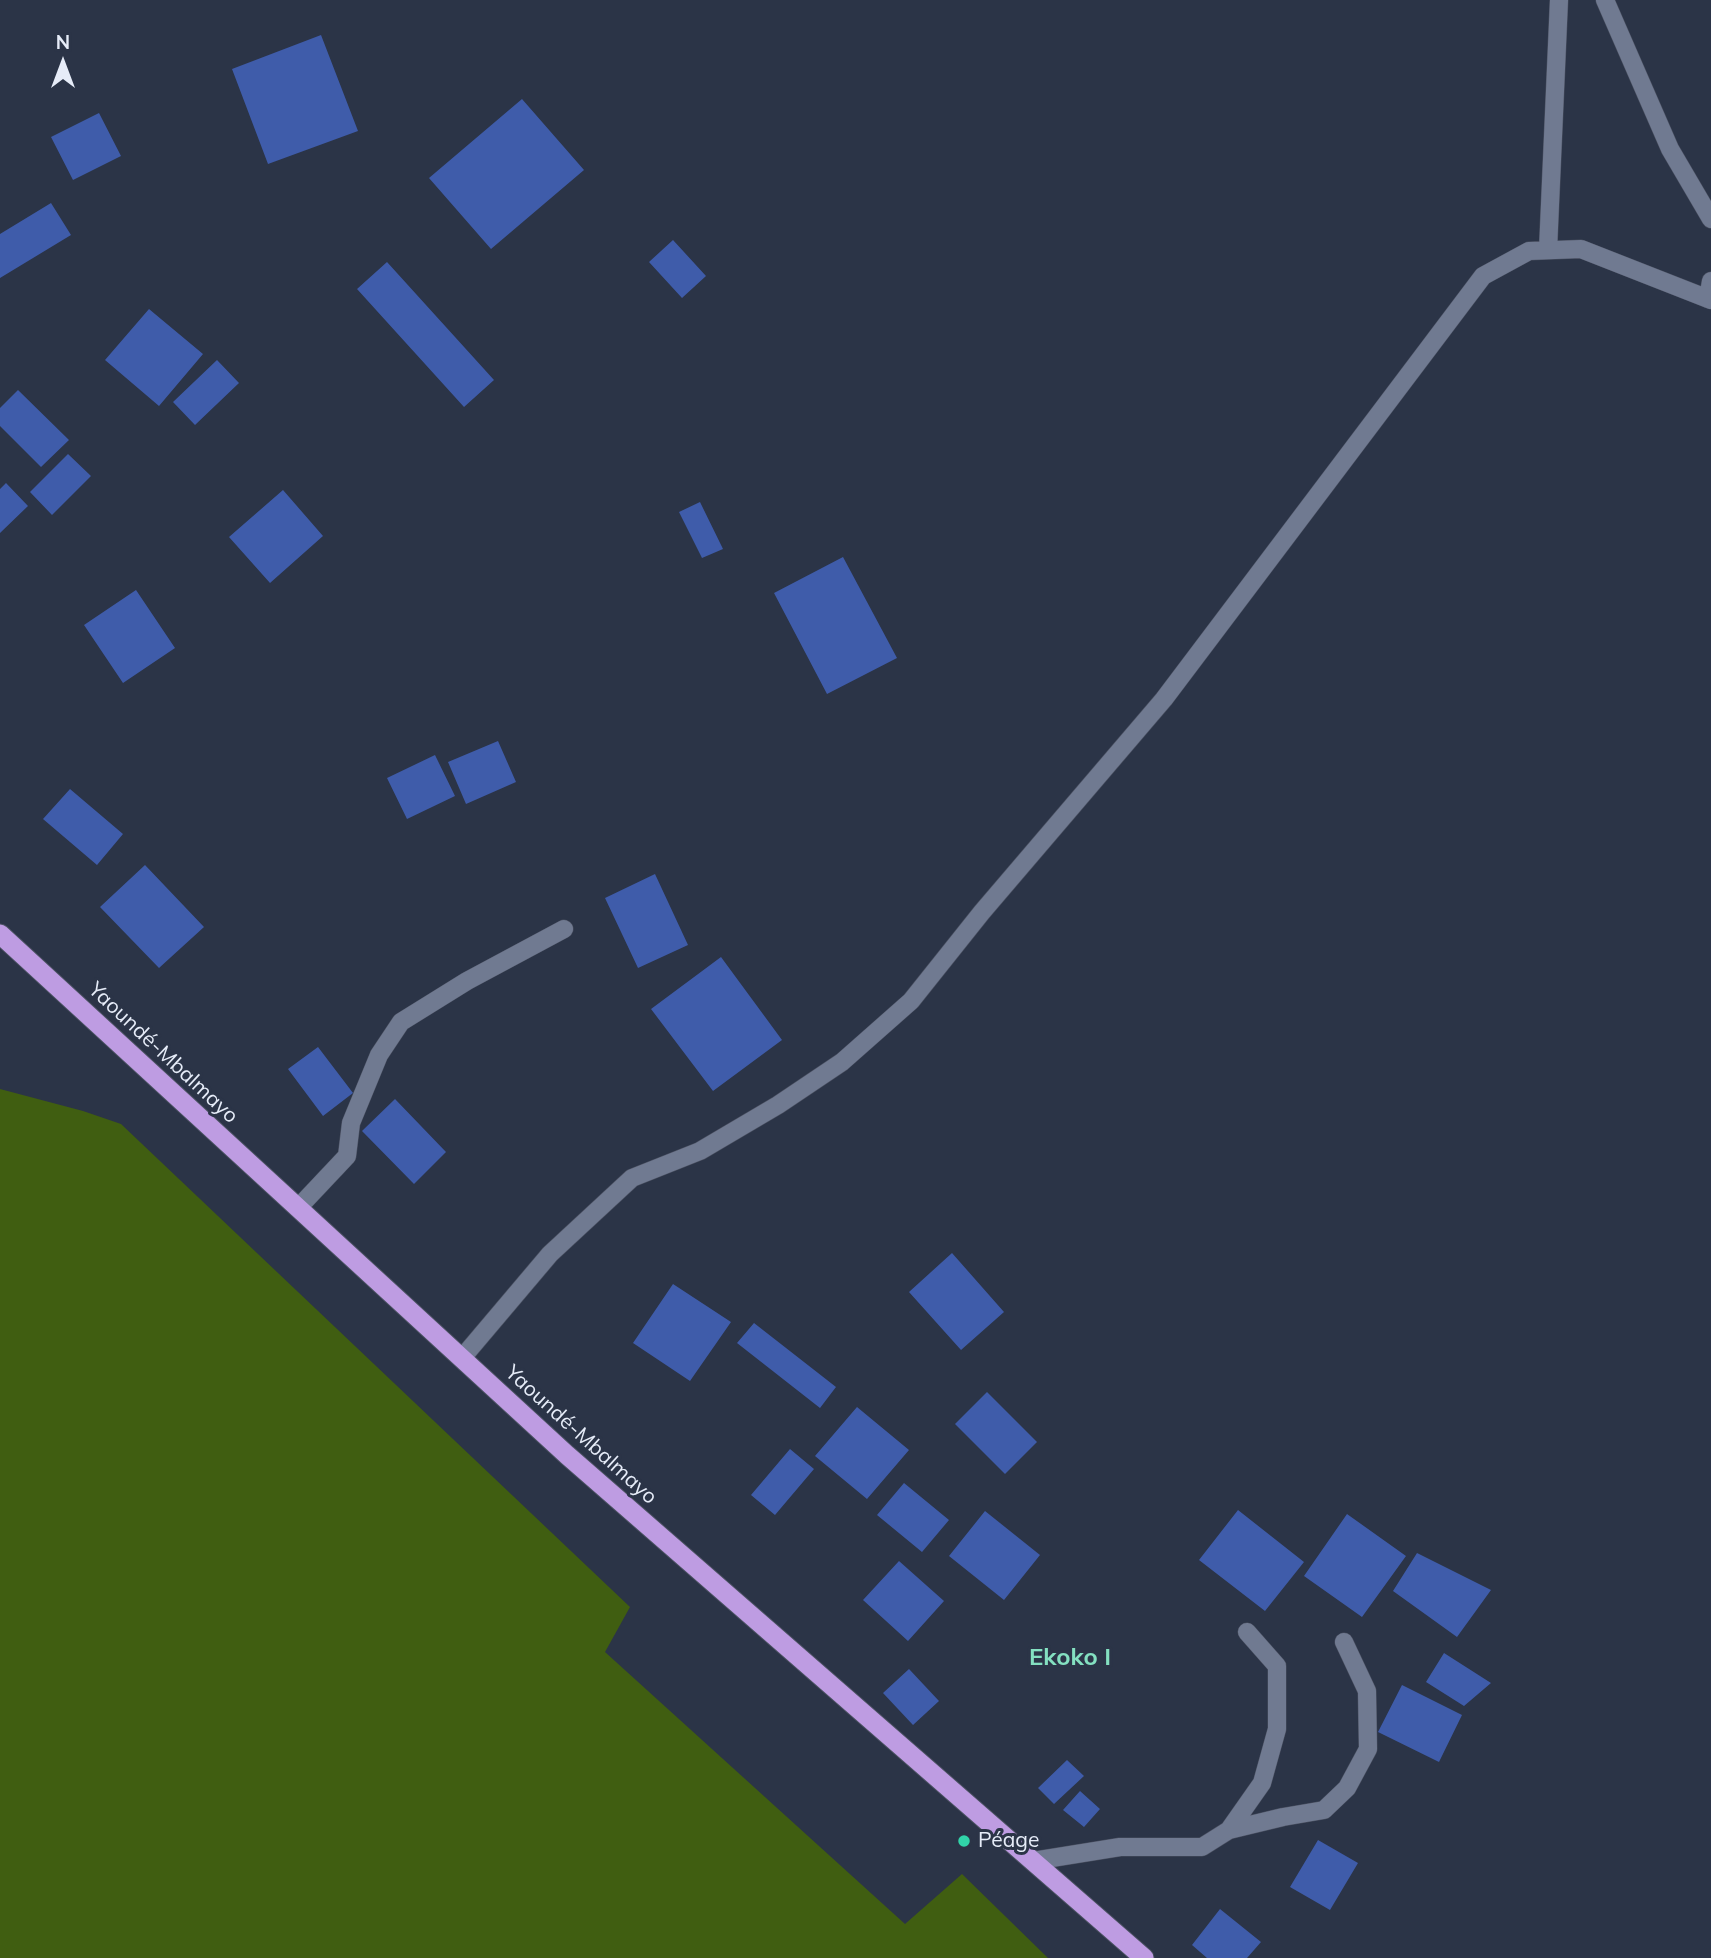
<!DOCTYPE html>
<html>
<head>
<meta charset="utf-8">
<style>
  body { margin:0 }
  #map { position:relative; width:1711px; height:1958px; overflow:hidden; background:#2b3447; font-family:Mulish,sans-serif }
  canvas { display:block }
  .north { position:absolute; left:28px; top:28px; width:70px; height:70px; -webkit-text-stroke:5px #2b3447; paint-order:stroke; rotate:0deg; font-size:19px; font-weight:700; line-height:28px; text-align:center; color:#e6ecf8 }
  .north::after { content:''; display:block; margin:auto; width:24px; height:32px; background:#e6ecf8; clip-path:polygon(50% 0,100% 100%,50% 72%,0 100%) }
</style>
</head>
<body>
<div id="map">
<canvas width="1711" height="1958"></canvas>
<div class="north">N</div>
</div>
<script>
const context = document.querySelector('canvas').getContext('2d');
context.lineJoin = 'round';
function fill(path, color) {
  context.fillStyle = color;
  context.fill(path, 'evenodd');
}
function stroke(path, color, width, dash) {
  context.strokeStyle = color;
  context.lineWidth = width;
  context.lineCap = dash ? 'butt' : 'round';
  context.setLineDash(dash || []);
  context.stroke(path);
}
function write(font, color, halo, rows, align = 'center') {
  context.font = font + ' Mulish,sans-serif';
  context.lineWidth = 6;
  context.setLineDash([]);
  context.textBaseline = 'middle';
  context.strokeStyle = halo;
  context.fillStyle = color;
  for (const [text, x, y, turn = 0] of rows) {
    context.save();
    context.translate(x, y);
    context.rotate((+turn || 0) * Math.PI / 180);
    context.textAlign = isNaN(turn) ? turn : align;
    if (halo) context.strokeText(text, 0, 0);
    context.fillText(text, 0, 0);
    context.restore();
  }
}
const green = new Path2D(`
  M0,1089l83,22 38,13 509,483 -25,45 300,272 57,-50 86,84h-1048z`);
const building = new Path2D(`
  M321,35l37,96 -90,33 -36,-95z
  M522,99l62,71 -93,79 -62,-71z
  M99,113l22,43 -48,24 -22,-43z
  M51,203l20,32 -71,43v-44z
  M673,240l33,36 -24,22 -33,-36z
  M387,262l107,118 -30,27 -107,-118z
  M149,309l54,45 -44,52 -54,-46z
  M217,360l22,23 -44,42 -22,-23z
  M18,390l51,50 -28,27 -41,-41v-18z
  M68,454l23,22 -39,39 -22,-23z
  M6,483l22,23 -28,27v-44z
  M283,490l40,46 -53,47 -41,-46z
  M700,502l23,47 -21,9 -23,-46z
  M843,557l54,101 -70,36 -53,-101z
  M136,590l39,58 -52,35 -39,-58z
  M498,741l18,41 -50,22 -18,-42z
  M435,755l20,41 -48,23 -20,-41z
  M70,789l53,45 -26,31 -54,-46z
  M145,865l59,62 -45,41 -59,-61z
  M655,874l33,71 -50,23 -33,-70z
  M721,957l61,83 -69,51 -62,-82z
  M318,1047l35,46 -30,23 -35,-47z
  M395,1099l51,53 -32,32 -52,-53z
  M952,1253l52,59 -43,38 -52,-58z
  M673,1284l58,38 -41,59 -57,-38z
  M754,1323l82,64 -16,21 -83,-65z
  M987,1392l50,50 -32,32 -50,-50z
  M857,1407l52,43 -42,49 -52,-43z
  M790,1449l24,20 -39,46 -24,-20z
  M904,1483l45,37 -27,32 -45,-37z
  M1238,1510l66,52 -39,49 -66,-51z
  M985,1511l55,44 -36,45 -55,-44z
  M1347,1514l59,42 -44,61 -58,-41z
  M1417,1553l74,37 -34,47 -64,-46z
  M899,1561l45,40 -36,40 -45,-41z
  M1444,1653l47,30 -27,23 -38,-24z
  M909,1669l30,32 -26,24 -30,-32z
  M1402,1685l60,30 -23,47 -61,-30z
  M1067,1760l17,16 -30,28 -16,-16z
  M1080,1791l20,18 -16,18 -21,-17z
  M1318,1840l40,23 -28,47 -40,-23z
  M1220,1909l41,33 -14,16h-40l-15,-13z`);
const minor = new Path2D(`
  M1605,0l65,149 41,70
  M1548,250l11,-250
  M1708,299l3,-18
  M298,1208l49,-52 4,-33 28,-68 22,-33 66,-41 97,-52
  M462,1358l88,-104 82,-76 68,-27 78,-46 64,-43 69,-61 71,-89 182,-213 319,-423 46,-25 52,-2 130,51
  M1229,1830l54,-13 41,-7 23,-22 21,-39 -1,-58 -23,-49
  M1033,1861l87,-14h82l27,-17 33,-47 15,-54v-63l-30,-34`);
const trunk = new Path2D(`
  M0,934l567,521 577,503`);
const markers = [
  [964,1841,7,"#31d4a9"]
];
const streetNames = [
  ["Yaoundé-Mbalmayo",163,1053,43],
  ["Yaoundé-Mbalmayo",581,1435,42]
];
const poiNames = [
  ["Péage",978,1841]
];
const quarterNames = [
  ["Ekoko I",1070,1658]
];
fill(green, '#405e11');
fill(building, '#3f5caa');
stroke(minor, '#4b5162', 19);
stroke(trunk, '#4b5162', 21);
stroke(minor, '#707a91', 18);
stroke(trunk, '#be9ce2', 19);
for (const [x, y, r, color] of markers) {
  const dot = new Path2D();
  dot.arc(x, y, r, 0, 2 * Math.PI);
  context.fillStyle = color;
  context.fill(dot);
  stroke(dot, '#2b3447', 2.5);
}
write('21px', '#e6ecf8', '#2b3447', streetNames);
write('21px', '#e6ecf8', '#2b3447', poiNames, 'left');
write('bold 24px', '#84e0c1', '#2b3447', quarterNames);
</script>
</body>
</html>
